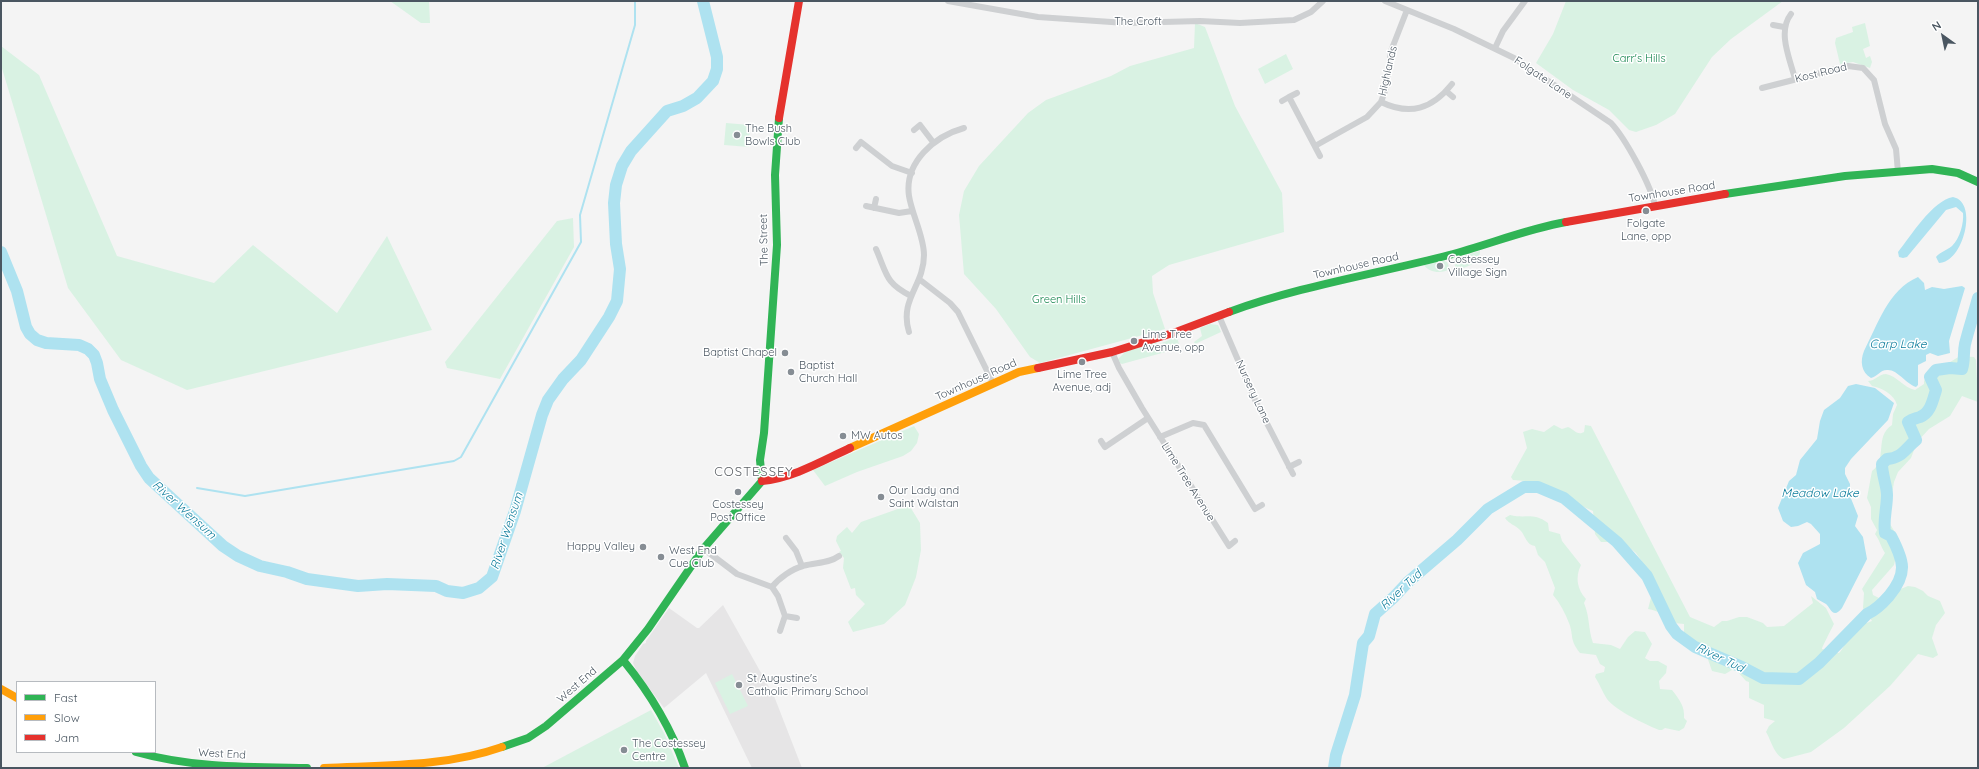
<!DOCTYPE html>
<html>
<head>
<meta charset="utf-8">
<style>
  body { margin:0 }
  #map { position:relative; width:1979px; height:769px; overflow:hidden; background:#f4f4f4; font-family:Quicksand,sans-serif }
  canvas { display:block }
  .frame { position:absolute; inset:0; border:2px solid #4a5661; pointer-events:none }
  .legend { position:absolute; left:16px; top:681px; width:140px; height:72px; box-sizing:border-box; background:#fff; border:1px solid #b7bbc0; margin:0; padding:5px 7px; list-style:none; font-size:12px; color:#4a5661 }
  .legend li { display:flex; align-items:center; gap:8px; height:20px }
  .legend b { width:20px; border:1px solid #b7bbc0 }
  .north { position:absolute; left:1923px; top:16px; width:40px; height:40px; -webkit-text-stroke:3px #fff; paint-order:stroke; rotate:327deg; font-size:11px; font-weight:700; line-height:16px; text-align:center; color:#4a5661 }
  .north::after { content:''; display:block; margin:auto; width:14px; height:18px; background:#4a5661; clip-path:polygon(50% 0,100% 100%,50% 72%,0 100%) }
</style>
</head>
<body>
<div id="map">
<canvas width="1979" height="769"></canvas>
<div class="frame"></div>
<ul class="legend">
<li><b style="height:5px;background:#30b455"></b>Fast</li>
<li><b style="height:5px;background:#ff9f0a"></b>Slow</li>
<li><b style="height:5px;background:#e5322d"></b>Jam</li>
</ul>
<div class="north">N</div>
</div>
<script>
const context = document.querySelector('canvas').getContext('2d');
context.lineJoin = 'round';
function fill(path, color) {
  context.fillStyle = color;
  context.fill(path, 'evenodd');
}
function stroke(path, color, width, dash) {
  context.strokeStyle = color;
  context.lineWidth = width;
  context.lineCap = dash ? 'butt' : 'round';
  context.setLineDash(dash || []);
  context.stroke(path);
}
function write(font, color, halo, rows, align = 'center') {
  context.font = font + ' Quicksand,sans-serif';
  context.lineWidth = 3;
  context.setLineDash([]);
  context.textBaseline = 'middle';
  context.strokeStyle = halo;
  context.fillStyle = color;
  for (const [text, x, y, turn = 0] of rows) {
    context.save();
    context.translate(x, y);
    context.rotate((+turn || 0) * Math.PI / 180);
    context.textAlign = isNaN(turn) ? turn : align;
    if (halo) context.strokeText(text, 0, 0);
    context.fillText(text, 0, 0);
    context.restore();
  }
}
const education = new Path2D(`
  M723,605l51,91 28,72h-50l-46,-95 -42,35 -27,-36 -4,-9 2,-7 8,-12 3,-1v-2l23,-33 28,20h2z`);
const green = new Path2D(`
  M390,1h39l1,22h-9z
  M1566,1h217l-52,38 -19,18 -37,57 -19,11 -20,7 -7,-2 -20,-20 -36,-20 -37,-27 17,-29z
  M1195,23l10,4 30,79 47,87 2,39 -115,33 -17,11 1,17 12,36 -125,34 -10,-6 -34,-48 -32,-35 -5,-59 5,-24 15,-25 49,-53 18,-13 65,-24 19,-10 64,-18z
  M1865,23l5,23 -7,3 3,9 4,-2 2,6 -2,6 -17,-6 -13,2 -5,-21 1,-5 17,-6 -1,-5z
  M1,46l38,29 78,181 97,27 39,-38 84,68 50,-77 45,94 -245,60 -66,-30 -53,-72 -67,-223z
  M1286,54l7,15 -28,15 -7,-15z
  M726,123l24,2 -1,22 -25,-2z
  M573,218l1,29 -74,132 -53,-11 -2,-6 112,-141z
  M1480,251c0,11 -12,17 -23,18l-2,-3 2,-8z
  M1444,261l3,1 3,7c-8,5 -21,4 -26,-4z
  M1210,324l8,1 3,7 -26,12 -1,-2 8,-6 -2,-8z
  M1177,337l3,11 -58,16 -2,-1 -2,-4 7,-7 30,-10 4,2z
  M1960,356l14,1 2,3 2,42 -16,-6 -12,20 -21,13 -12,13 -6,16 -13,14 -4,10 -2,12 -8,11 -1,7 17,29 -6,24 -22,25 1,5 6,3 29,-12 7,1 8,4 5,5 12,5 5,12 -9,12 -4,13 6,17 -5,3 -15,-4 -28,32 -46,42 -33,24 -27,7c-10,-4 -13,-19 -18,-27l3,-6 6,-5 -11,-3v-13l-15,-7v-16l-3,-1 -9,-10 -5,-1 -7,4 -13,-3 -9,-26 -10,-5 -9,-7v-9l-10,-1c-6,-8 -16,-12 -26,-14l5,-19 -1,-14 -16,-23 -13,-11h-22l-6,-8 -2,-23 -16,-7 -12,-10 -6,-2 -21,-10 -25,-2 -2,-3 16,-29 -4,-16 9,-3 12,3 10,-7 8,4 6,-2c6,2 9,9 16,5l1,-7 6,1 99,191 24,10 8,-6h5l12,-4h8l16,6 4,4 17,-1 29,-23 -2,-7 15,12 8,16c-1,2 -12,23 -12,25l17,4c5,-5 5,-10 9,-15 4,-4 7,-7 10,-12l14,-5 -9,-13 1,-15 -2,-4 23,-36c-4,-6 -5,-12 -10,-19l2,-4 -6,-11v-12l-4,-9 5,-27c16,-11 2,-35 20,-46l1,-11 4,-9c-3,-11 -15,-17 -25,-19l-4,-5c7,0 11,-7 18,-7 11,2 18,14 29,16l9,-6v-3l5,-9 8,-2z
  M914,426l5,8 -2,9 -6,8 -8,5 -46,16 -32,14 -12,-16z
  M909,505l11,18 1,27 -5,27 -11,28 -21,19 -31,8 -5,-10 17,-18 -9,-9 -1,-7 -4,1 -8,-21 1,-10 -5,-6 2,-1 -5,-10 1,-5 10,-9 5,6 9,-11z
  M1510,515c16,4 23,-3 38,8l1,8 11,3 2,7 19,24c-6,12 -4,24 5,34l-2,4c6,14 4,26 9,40l18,2 9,4 8,-12 7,-6 10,1 7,12 -7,14 5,3h8l9,5 -1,7 -7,8 1,8 12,1c7,9 13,16 12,28l3,3 -3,7 -5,3 -14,-3 -3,2h-3c-14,-6 -43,-19 -52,-31 -5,-7 -7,-15 -12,-22l1,-3 8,-2 1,-5 -5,-3 -4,-9 -16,-2c-11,-14 -6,-17 -11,-30 -4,-10 -9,-20 -16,-28l2,-7 -10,-26 -7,-7 -3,-9c-9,-1 -9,-10 -15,-16 -5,-5 -11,-6 -15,-12z
  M732,674l16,32 -18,8 -15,-31z
  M651,710l13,23 15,35h-137z`);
const water = new Path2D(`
  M1953,197c26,5 10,66 -14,66l-3,-6c4,-5 11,-7 16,-11 8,-8 12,-23 11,-33l-7,-6 -10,3 -39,47 -4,1 -4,-1 -1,-5c13,-16 34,-51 55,-55z
  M1918,277l6,6 1,7 7,-3 12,2 18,-3 3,2 -16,53 1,12 -12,3 -8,-3 -4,2v6l-8,4v20l-2,2c-11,-4 -19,-18 -29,-17 -7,0 -10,7 -16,8 -10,-6 -11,-17 -7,-27 14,-27 24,-61 54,-74z
  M1856,384l19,4 19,15 -6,17 -37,39 -6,9v6l5,10v12l8,20 -3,10 8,11 4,22 -25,49c-9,12 -12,-1 -16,-4 -3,-2 -6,-3 -9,-5l-2,-7 -9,-7 -8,-22 5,-10 17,-9v-10l-9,-10 -4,-2 -9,4 -7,1 -8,-6 -5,-13 11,-27 7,-6 4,-15 17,-21 3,-18 4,-11 16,-12 8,-12z`);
const stream = new Path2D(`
  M197,488l48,8 209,-35 7,-4 120,-215 -1,-27 55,-190v-24`);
const river = new Path2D(`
  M1,252l16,39 9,36 4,7 7,6 9,3 33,2 9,4 6,6 3,8 3,16 13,31 28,56 8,12 74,68 15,10 22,10 27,6 20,7 51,7 29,-2 49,2 11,5 16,2 16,-5 13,-11 23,-66 27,-96 6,-15 15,-21 18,-19 28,-43 8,-16 3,-32 -4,-25 -2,-41 2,-18 6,-19 9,-15 36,-40 16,-5 14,-8 16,-17 4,-12v-12l-14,-56
  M1334,768l2,-13 19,-60 8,-52 6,-7 6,-22 19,-17 14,-15 49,-42 31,-31 36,-22h14l26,11 53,44 30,34 24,50 6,8 18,13 47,20 21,11 36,1 20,-16 48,-49c9,-4 15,-10 22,-18 19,-23 15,-35 2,-60l-6,-3c-2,-13 2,-25 2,-38 0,-9 -5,-20 -5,-31l5,-5c15,-1 18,-10 29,-19l-8,-18c5,-4 7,-3 12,-5 11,-4 13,-18 16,-27l-6,-13 6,-7 14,-2 12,1c3,-9 1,-16 3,-25 4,-16 9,-31 13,-46`);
const street = new Path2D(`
  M948,1l90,16 88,6 74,-2 40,2 54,-3 17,-8 12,-11
  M1385,1l69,28 60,29 97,65c14,15 40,62 44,83
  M1791,14c-14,18 -1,45 4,65
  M1773,25l11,2
  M1495,48l8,-17 22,-30
  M1762,88l86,-22 15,2 11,12 11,44 11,25 2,23
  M1446,91l7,6
  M1297,93l-8,4 31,59
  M1282,101l7,-4
  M1381,102c29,14 51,7 71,-18
  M914,130l6,-5 13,17
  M1315,146l52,-29 14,-15 5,-14 5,-37 16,-41
  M856,148l5,-6 31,24 20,7
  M866,206l33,7 13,-2
  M874,208l2,-9
  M876,249c11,25 9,34 35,47
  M919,279l31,24 8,9 35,71
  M1219,316l37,86 37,72
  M909,332c-10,-33 15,-46 15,-77 0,-19 -12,-40 -15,-59 -5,-34 26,-60 55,-68
  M1112,352l7,16 23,40 87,138 6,-5
  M1160,437l33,-14 11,2 51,84 7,-4
  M1101,441l4,6 43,-29
  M1289,467l10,-5
  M786,538l10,13 6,15
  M704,549l33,25 35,13 6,9 7,20 -5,15
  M772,587c7,-9 20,-18 31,-21 13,-4 25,-2 36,-10
  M785,616l12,2`);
const fast = new Path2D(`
  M1725,194l120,-18 87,-7 26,4 20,9
  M1229,312c71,-26 147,-38 220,-57 39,-10 77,-26 117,-33
  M762,481l-2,-21 4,-27 13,-188 -2,-70 4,-57
  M623,660c27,33 48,67 62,108
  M502,747l26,-9 18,-12 77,-66 25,-31 55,-80 59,-68
  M136,752c56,16 113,15 171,16`);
const slow = new Path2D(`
  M850,448l169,-76 19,-4
  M1,689l16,9
  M324,768c60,-3 121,-1 178,-21`);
const jam = new Path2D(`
  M779,118l20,-117
  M1566,222l159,-28
  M1038,368l74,-16 64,-20 53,-20
  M762,481c31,-3 60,-20 88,-33`);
const markers = [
  [737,135,4,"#868d94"],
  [1646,211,4,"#868d94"],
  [1440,266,4,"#868d94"],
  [1134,341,4,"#868d94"],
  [785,353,4,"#868d94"],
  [1082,362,4,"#868d94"],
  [791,372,4,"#868d94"],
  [843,436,4,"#868d94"],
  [738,492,4,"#868d94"],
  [881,497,4,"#868d94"],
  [643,547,4,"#868d94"],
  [661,557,4,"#868d94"],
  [739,685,4,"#868d94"],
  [624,750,4,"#868d94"]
];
const streetNames = [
  ["The Croft",1138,22],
  ["Highlands",1388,71,-77],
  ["Kost Road",1821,73,-14],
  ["Folgate Lane",1543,78,34],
  ["Townhouse Road",1672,192,-9],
  ["The Street",764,240,-91],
  ["Townhouse Road",1356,266,-13],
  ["Townhouse Road",976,380,-24],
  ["Nursery Lane",1253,392,65],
  ["Lime Tree Avenue",1188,482,58],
  ["West End",577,685,-41],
  ["West End",222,754,3]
];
const parkNames = [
  ["Carr's Hills",1639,59],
  ["Green Hills",1059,300]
];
const poiNames = [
  ["The Bush",745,129],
  ["Bowls Club",745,142],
  ["Folgate",1646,224,"center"],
  ["Lane, opp",1646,237,"center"],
  ["Costessey",1448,260],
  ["Village Sign",1448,273],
  ["Lime Tree",1142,335],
  ["Avenue, opp",1142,348],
  ["Baptist Chapel",777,353,"right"],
  ["Baptist",799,366],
  ["Church Hall",799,379],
  ["Lime Tree",1082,375,"center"],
  ["Avenue, adj",1082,388,"center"],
  ["MW Autos",851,436],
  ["Our Lady and",889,491],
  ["Saint Walstan",889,504],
  ["Costessey",738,505,"center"],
  ["Post Office",738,518,"center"],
  ["Happy Valley",635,547,"right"],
  ["West End",669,551],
  ["Cue Club",669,564],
  ["St Augustine's",747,679],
  ["Catholic Primary School",747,692],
  ["The Costessey",632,744],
  ["Centre",632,757]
];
const waterNames = [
  ["Carp Lake",1898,344],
  ["Meadow Lake",1820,493],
  ["River Wensum",184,510,42],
  ["River Wensum",507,531,-72],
  ["River Tud",1401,590,-43],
  ["River Tud",1720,658,26]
];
const quarterNames = [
  ["COSTESSEY",754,472]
];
fill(education, '#e6e5e6');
fill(green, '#d9f2e3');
fill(water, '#aee2f0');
stroke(stream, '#aee2f0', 2);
stroke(river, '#aee2f0', 12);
stroke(street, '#ced0d2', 6);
stroke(fast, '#30b455', 8);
stroke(slow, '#ff9f0a', 8);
stroke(jam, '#e5322d', 8);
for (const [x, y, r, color] of markers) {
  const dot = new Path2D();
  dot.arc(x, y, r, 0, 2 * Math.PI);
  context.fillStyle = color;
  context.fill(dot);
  stroke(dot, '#fff', 1.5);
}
write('11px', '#4a5661', '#fff', streetNames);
write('11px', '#17864f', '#fff', parkNames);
write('11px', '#4a5661', '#fff', poiNames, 'left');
write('italic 12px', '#0c7c9b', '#fff', waterNames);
context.letterSpacing = '1px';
write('13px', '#5f6368', '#fff', quarterNames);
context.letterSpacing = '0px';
</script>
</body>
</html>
